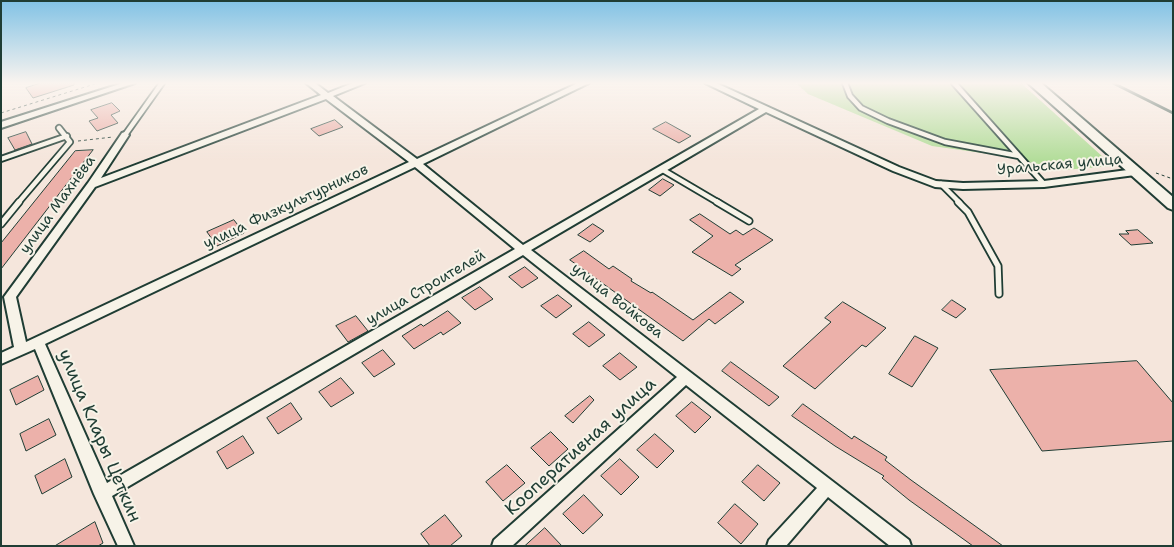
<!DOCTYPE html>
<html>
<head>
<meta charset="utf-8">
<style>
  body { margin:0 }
  #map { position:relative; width:1174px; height:547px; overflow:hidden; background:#f5e6dc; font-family:"Shantell Sans",sans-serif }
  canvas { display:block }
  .frame { position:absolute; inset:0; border:2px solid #1f3d34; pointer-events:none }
</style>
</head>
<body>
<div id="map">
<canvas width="1174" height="547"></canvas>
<div class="frame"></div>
</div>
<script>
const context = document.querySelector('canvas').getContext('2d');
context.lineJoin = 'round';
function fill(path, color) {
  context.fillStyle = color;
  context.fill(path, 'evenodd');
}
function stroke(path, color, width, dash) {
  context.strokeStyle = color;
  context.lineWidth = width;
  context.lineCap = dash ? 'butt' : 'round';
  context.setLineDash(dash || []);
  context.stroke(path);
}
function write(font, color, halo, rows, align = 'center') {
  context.font = font + ' "Shantell Sans",sans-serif';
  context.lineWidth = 4;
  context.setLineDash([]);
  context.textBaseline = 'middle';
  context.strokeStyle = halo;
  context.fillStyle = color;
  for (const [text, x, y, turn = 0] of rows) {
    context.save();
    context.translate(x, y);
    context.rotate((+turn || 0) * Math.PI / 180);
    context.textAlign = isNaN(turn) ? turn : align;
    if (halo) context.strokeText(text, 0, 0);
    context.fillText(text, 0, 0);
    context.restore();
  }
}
const green = new Path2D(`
  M796,83h225l92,83 -50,4 -59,-14 -72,-10 -124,-52z`);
const building = new Path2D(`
  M41,83h33v2l-41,13 -7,-10z
  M112,103l8,8 -9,4 7,8 -21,8 -8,-10 9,-3 -7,-8z
  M335,120l8,7 -24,9 -8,-7z
  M666,122l25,14 -12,7 -26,-14z
  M26,132l6,12 -17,6 -7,-12z
  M93,150l-92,119v-26l74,-92z
  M663,179l11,6 -14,11 -11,-6z
  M700,214l30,20 6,-4 7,5 11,-7 19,12 -38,25 6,4 -9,7 -40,-24 21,-16 -23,-16z
  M234,220l10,13 -27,13 -10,-14z
  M593,224l11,7 -14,11 -12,-7z
  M1138,230l15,13 -22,2 -12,-11h10l-3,-3z
  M584,251l25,18 4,-3 19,13 -1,2 20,12 1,-1 41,28 37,-28 14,10 -29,22 -6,-5 -26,22 -113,-81z
  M525,267l13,11 -16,10 -13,-11z
  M480,287l13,12 -18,11 -13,-12z
  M558,295l14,11 -16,12 -15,-12z
  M952,300l14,9 -10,9 -14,-8z
  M843,302l43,26 -20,19 -4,-2 -47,44 -32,-23 48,-44 -6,-4z
  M448,311l13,12 -18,12 -2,-3 -27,17 -12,-13 19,-12 2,2z
  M356,316l12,15 -20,11 -12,-16z
  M589,322l16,13 -16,12 -16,-13z
  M915,336l23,12 -26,39 -23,-13z
  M383,350l12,14 -21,13 -12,-14z
  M620,353l17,14 -17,13 -17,-14z
  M1137,361l36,42v38l-131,10 -52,-81z
  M731,362l48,35 -10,9 -47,-35z
  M38,376l6,14 -28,15 -6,-15z
  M341,378l13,15 -23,14 -12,-15z
  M590,396l4,4 -21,23 -8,-7z
  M692,402l19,15 -16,16 -19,-17z
  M291,403l11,16 -24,15 -11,-16z
  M803,404l49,35 2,-3 33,21 -2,3 26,20 92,66h-30l-64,-46 -27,-22 2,-2 -49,-30 -43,-30z
  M49,419l7,16 -30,16 -6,-17z
  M551,432l17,17 -19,17 -18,-18z
  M655,434l19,17 -17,17 -20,-18z
  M243,436l11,17 -27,16 -10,-17z
  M65,459l7,18 -30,17 -7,-18z
  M620,459l19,18 -18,18 -20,-19z
  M507,465l18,18 -22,18 -17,-19z
  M758,465l22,18 -16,18 -22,-19z
  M584,495l19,20 -20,19 -20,-20z
  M735,504l23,20 -17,20 -23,-21z
  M445,515l17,21 -12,10h-20l-9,-12z
  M95,522l8,21 -5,3h-43z
  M545,528l17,18h-37z`);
const path = new Path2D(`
  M1,113l97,-30
  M78,141l35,-4
  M1156,173l17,6`);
const laneFar1 = new Path2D(`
  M845,83l5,13 11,12 27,13 57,21 74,14
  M954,83l90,101
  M125,135l37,-52
  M1,159l66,-23
  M663,170l56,33
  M941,184l19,19
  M18,203l52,-61 -11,-14`);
const lane = new Path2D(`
  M717,202l32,19
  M958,202l10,10 30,54 1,28
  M1,224l18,-22`);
const street = new Path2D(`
  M123,83h12l-134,45v-6z
  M306,83h9l13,10 25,-10h12l-32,13 84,63 161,-76h11l-166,81 100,81 236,-136 -54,-26h11l183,84 37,14 27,2 81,-2 91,-12 5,3 -5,3 -91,12 -81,2 -28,-2 -42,-16 -127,-59 -235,138 378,290 2,6h-21l-62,-49 -42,49h-19l2,-6 48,-52 -131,-103 -174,161h-20l2,-6 183,-163 -154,-122 -411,241 22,50h-16l-24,-52 -59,-145 -34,15v-11l13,-6 -10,-50 84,-114 34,-50 3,-1 4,3 -28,43 220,-83zM326,99l83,63 -383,180 -10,-45 79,-110zM415,167l100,82 -408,234 -62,-139z`);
const secondary = new Path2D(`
  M1028,83h13l132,114v13l-5,-2z`);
const rail = new Path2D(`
  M1113,83l60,30`);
const streetNames = [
  ["Уральская улица",1060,165,-5],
  ["улица Махнёва",58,205,-54],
  ["улица Физкультурников",286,207,-25],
  ["улица Строителей",426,288,-30],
  ["улица Войкова",617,301,38]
];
const nearStreetnames = [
  ["улица Клары Цеткин",99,436,67],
  ["Кооперативная улица",581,447,-42]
];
fill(green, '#b3dd9a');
fill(building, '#ecb1aa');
stroke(building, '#1f3d34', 1);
stroke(laneFar1, '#1f3d34', 8);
stroke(lane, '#1f3d34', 9);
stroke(street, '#1f3d34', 4);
stroke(secondary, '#1f3d34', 4);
stroke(path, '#1f3d34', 1, [3, 3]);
stroke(laneFar1, '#f7f3e8', 4.5);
stroke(lane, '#f7f3e8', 5.5);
fill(street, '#f7f3e8');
fill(secondary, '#f7f3e8');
stroke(rail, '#1f3d34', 3);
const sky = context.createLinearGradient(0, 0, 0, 160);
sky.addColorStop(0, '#81c2e5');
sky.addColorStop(0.52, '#faf4ef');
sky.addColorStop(1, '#faf4ef00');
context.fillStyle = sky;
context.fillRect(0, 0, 1174, 160);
write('15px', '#1f3d34', '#f7f3e8', streetNames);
write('18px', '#1f3d34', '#f7f3e8', nearStreetnames);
</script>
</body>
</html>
